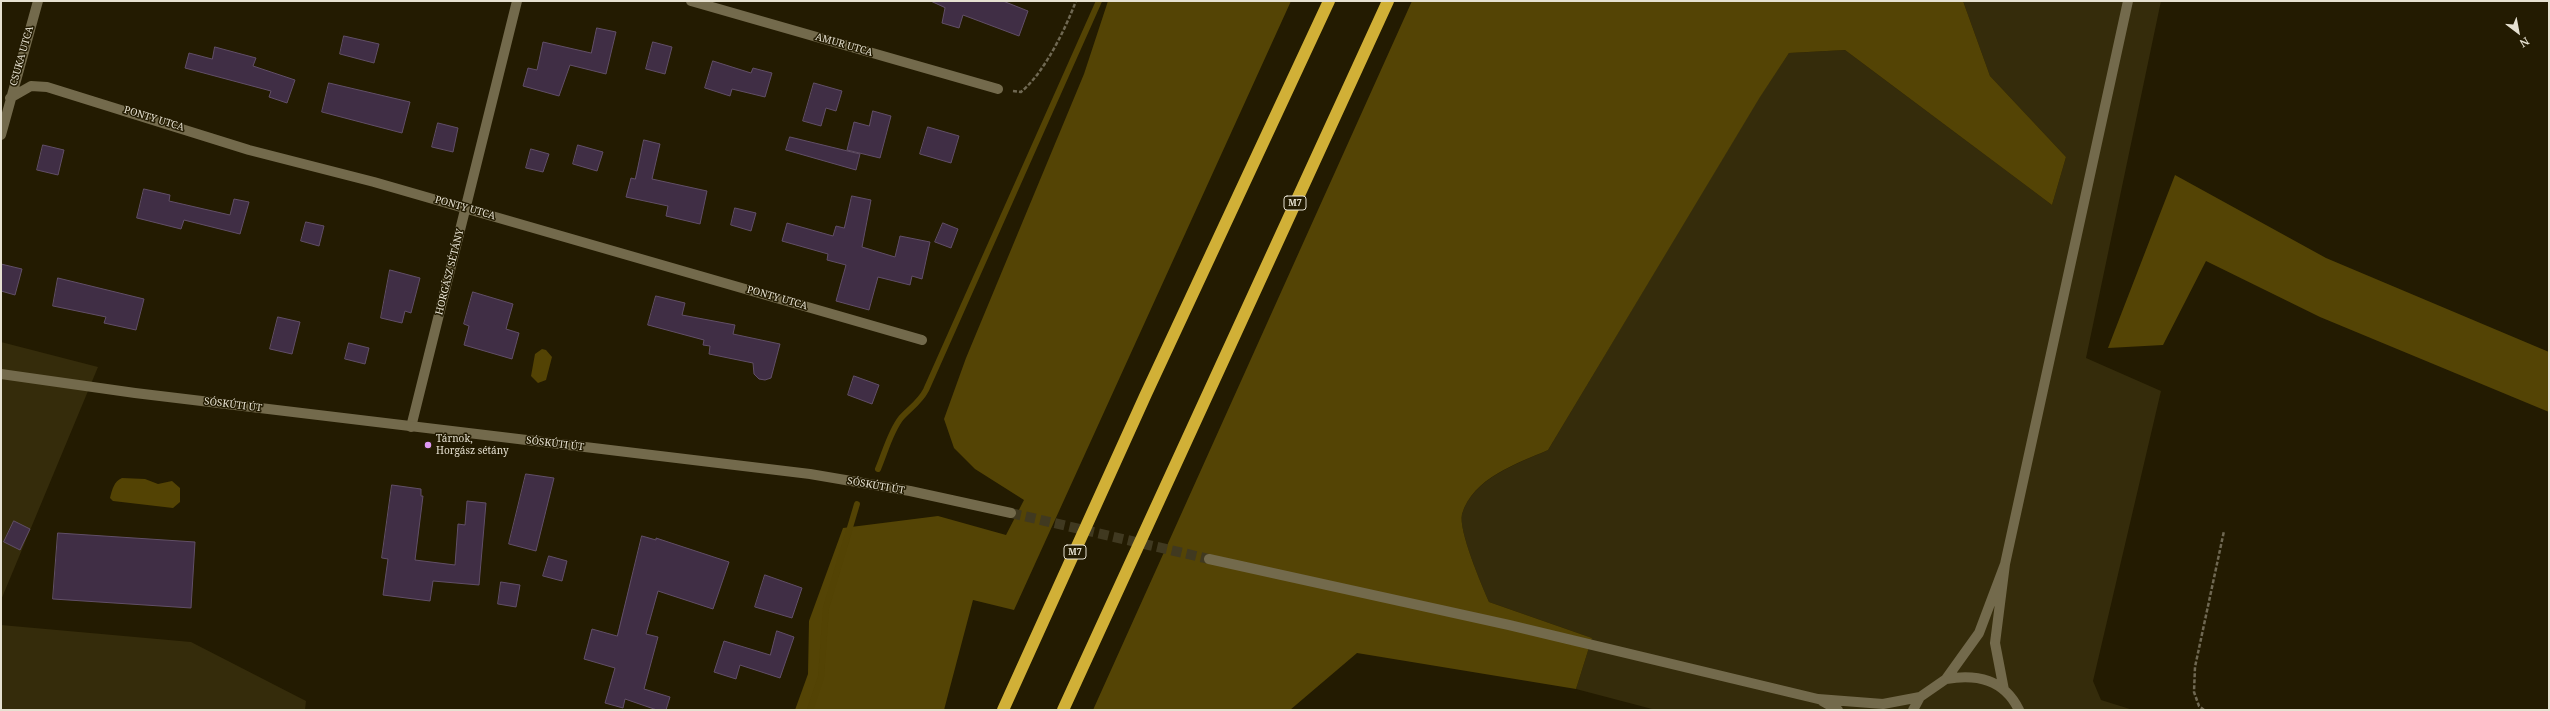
<!DOCTYPE html>
<html>
<head>
<meta charset="utf-8">
<style>
  body { margin:0 }
  #map { position:relative; width:2550px; height:711px; overflow:hidden; background:#231b01; font-family:"Noto Serif",serif }
  canvas { display:block }
  .frame { position:absolute; inset:0; border:2px solid #e6e1d1; pointer-events:none }
  .north { position:absolute; left:2498px; top:12px; width:40px; height:40px; -webkit-text-stroke:3px #231b01; paint-order:stroke; rotate:148deg; font-size:11px; font-weight:700; line-height:16px; text-align:center; color:#e6e1d1 }
  .north::after { content:''; display:block; margin:auto; width:14px; height:18px; background:#e6e1d1; clip-path:polygon(50% 0,100% 100%,50% 72%,0 100%) }
</style>
</head>
<body>
<div id="map">
<canvas width="2550" height="711"></canvas>
<div class="frame"></div>
<div class="north">N</div>
</div>
<script>
const context = document.querySelector('canvas').getContext('2d');
context.lineJoin = 'round';
function fill(path, color) {
  context.fillStyle = color;
  context.fill(path, 'evenodd');
}
function stroke(path, color, width, dash) {
  context.strokeStyle = color;
  context.lineWidth = width;
  context.lineCap = dash ? 'butt' : 'round';
  context.setLineDash(dash || []);
  context.stroke(path);
}
function write(font, color, halo, rows, align = 'center') {
  context.font = font + ' "Noto Serif",serif';
  context.lineWidth = 3;
  context.setLineDash([]);
  context.textBaseline = 'middle';
  context.strokeStyle = halo;
  context.fillStyle = color;
  for (const [text, x, y, turn = 0] of rows) {
    context.save();
    context.translate(x, y);
    context.rotate((+turn || 0) * Math.PI / 180);
    context.textAlign = isNaN(turn) ? turn : align;
    if (halo) context.strokeText(text, 0, 0);
    context.fillText(text, 0, 0);
    context.restore();
  }
}
const green = new Path2D(`
  M1963,1h198l-75,357 75,33 -68,290 8,19 32,10h-477l-80,-21 16,-51 -103,-36c-7,-16 -31,-72 -27,-88 11,-36 55,-50 86,-64l212,-354 29,-43 56,-3 207,155 14,-48 -76,-81z
  M1,342l97,25 -97,233z
  M1,625l190,17 115,59 -1,9h-304z`);
const forest = new Path2D(`
  M1108,1h183l-277,609 -41,-10 -29,110h-149l13,-36 1,-53 34,-93 95,-12 68,19 18,-35 -49,-31 -21,-21 -10,-29 22,-61 118,-284z
  M1412,1h551l27,75 76,81 -14,48 -207,-155 -56,3 -29,44 -212,353c-32,14 -75,28 -86,64 -4,16 20,72 27,88l103,36 -16,51 -219,-36 -67,57h-197z
  M2175,175l151,83 223,94v60l-229,-95 -114,-56 -43,84 -55,3z`);
const water = new Path2D(`
  M542,349l4,1 6,7 -6,23 -8,3 -7,-7 4,-22z
  M122,478l23,1 13,5 14,-3 8,7v14l-7,6 -60,-7 -3,-3c2,-8 4,-17 12,-20z`);
const stream = new Path2D(`
  M878,469c7,-16 12,-37 23,-51 9,-10 19,-16 25,-28l173,-389
  M810,710l11,-33 5,-69 31,-104`);
const building = new Path2D(`
  M931,1h72l25,10 -9,25 -56,-21 -4,13 -17,-5 3,-15z
  M597,28l19,4 -10,42 -36,-9 -11,31 -36,-10 5,-18 9,2 6,-28 48,11z
  M344,36l35,8 -5,19 -34,-9z
  M653,42l19,5 -7,27 -19,-5z
  M215,47l41,11 -3,8 42,14 -8,23 -18,-6 2,-6 -86,-23 4,-15 23,6z
  M713,61l38,12 2,-5 19,5 -7,24 -33,-8 -2,7 -25,-8z
  M329,83l81,19 -8,31 -80,-21z
  M814,83l28,8 -6,20 -10,-3 -5,18 -18,-5z
  M873,111l18,5 -11,42 -33,-8 7,-28 15,4z
  M438,123l20,5 -5,24 -21,-5z
  M928,127l31,9 -8,27 -31,-9z
  M790,137l70,17 -4,16 -70,-20z
  M644,140l16,4 -8,35 55,12 -7,33 -34,-8 2,-10 -42,-9 5,-19 4,1z
  M43,145l21,5 -6,25 -21,-5z
  M578,145l25,7 -6,19 -24,-7z
  M531,149l18,5 -6,18 -17,-4z
  M144,189l26,6 -1,6 61,14 4,-16 15,3 -9,32 -56,-14 -3,9 -44,-11z
  M852,196l19,4 -9,47 33,10 5,-21 30,6 -8,37 -10,-3 -2,9 -32,-8 -9,33 -33,-9 10,-36 -19,-5 1,-6 -46,-13 5,-18 46,13 3,-10 8,2z
  M735,208l21,5 -5,18 -20,-6z
  M306,222l18,4 -5,20 -18,-5z
  M943,223l15,6 -7,19 -16,-6z
  M1,264l21,5 -7,26 -14,-4z
  M390,270l30,8 -9,35 -6,-2 -3,12 -21,-5z
  M58,278l86,21 -8,31 -32,-7 2,-6 -53,-11z
  M473,292l40,12 -7,25 13,4 -7,26 -48,-14 5,-19 -5,-2z
  M656,296l29,7 -3,12 53,10 -2,9 47,10 -9,34 -6,2 -6,-1 -5,-5 -1,-11 -44,-9 1,-8 -7,-1 1,-5 -56,-15z
  M278,317l22,5 -8,32 -22,-5z
  M349,343l20,5 -4,16 -20,-5z
  M854,376l25,9 -7,19 -24,-9z
  M526,474l28,4 -18,73 -27,-7z
  M392,485l29,4v7h2l-8,64 40,5 3,-41 7,1 2,-24 19,2 -7,82 -46,-4 -3,20 -47,-6 5,-36 -6,-1z
  M14,521l16,8 -10,21 -16,-8z
  M58,533l137,9 -4,66 -138,-9z
  M642,536l14,4v-2l73,24 -16,47 -55,-18 -12,43 12,3 -14,52 26,8 -4,13h-9l-32,-11 -2,9 -18,-5 10,-35 -31,-9 8,-30 25,7z
  M549,556l18,5 -5,20 -19,-5z
  M765,575l37,13 -10,30 -37,-11z
  M501,582l19,3 -4,22 -18,-3z
  M777,631l17,6 -14,41 -40,-13 -4,14 -22,-7 10,-31 46,14z`);
const secondaryTunnel = new Path2D(`
  M1011,513l198,46`);
const path = new Path2D(`
  M1013,91l8,1c23,-19 44,-62 55,-91
  M2204,710l-5,-4 -5,-14 1,-25 29,-136`);
const minor = new Path2D(`
  M691,1l307,88
  M10,98l21,-12 16,1 202,63 125,32 548,158
  M1,135l37,-134
  M411,427l106,-426`);
const secondary = new Path2D(`
  M1,374l134,19 675,81 100,17 101,22
  M1209,559l300,66 309,74 65,5 37,-7 26,-18 33,-46 26,-69
  M1946,679c31,-5 58,0 73,31
  M2004,690l-9,-47 10,-79 123,-563
  M1822,701l16,9
  M1913,710l7,-13`);
const motorway = new Path2D(`
  M1003,710l143,-316 183,-393
  M1063,710l325,-709`);
const markers = [
  [428,445,4,"#de98f2"]
];
const shields = [
  [1295,203,22],
  [1075,552,22]
];
const shieldNames = [
  ["M7",1295,203],
  ["M7",1075,552]
];
const streetNames = [
  ["AMUR UTCA",844,45,16],
  ["CSUKA UTCA",22,56,-74],
  ["PONTY UTCA",154,119,17],
  ["PONTY UTCA",465,208,16],
  ["HORGÁSZ SÉTÁNY",450,272,-76],
  ["PONTY UTCA",777,298,16],
  ["SÓSKÚTI ÚT",233,405,7],
  ["SÓSKÚTI ÚT",555,444,7],
  ["SÓSKÚTI ÚT",876,486,10]
];
const poiNames = [
  ["Tárnok,",436,439],
  ["Horgász sétány",436,451]
];
fill(green, '#352c0b');
fill(forest, '#544405');
fill(water, '#534304');
stroke(stream, '#534304', 6);
fill(building, '#402e45');
stroke(building, '#614f67', 1);
stroke(secondaryTunnel, '#403920', 10, [10, 5]);
stroke(path, '#6f6852', 2.5, [4, 2]);
stroke(minor, '#736a4c', 10);
stroke(secondary, '#736a4c', 10);
stroke(motorway, '#d1b037', 12);
for (const [x, y, r, color] of markers) {
  const dot = new Path2D();
  dot.arc(x, y, r, 0, 2 * Math.PI);
  context.fillStyle = color;
  context.fill(dot);
  stroke(dot, '#231b01', 1.5);
}
for (const [x, y, w] of shields) {
  const box = new Path2D();
  box.roundRect(x - w / 2, y - 7, w, 14, 3);
  context.fillStyle = '#231b01';
  context.fill(box);
  stroke(box, '#e6e1d1', 1);
}
write('bold 9px', '#e6e1d1', null, shieldNames);
write('10px', '#e6e1d1', '#231b01', streetNames);
write('10px', '#e6e1d1', '#231b01', poiNames, 'left');
</script>
</body>
</html>
